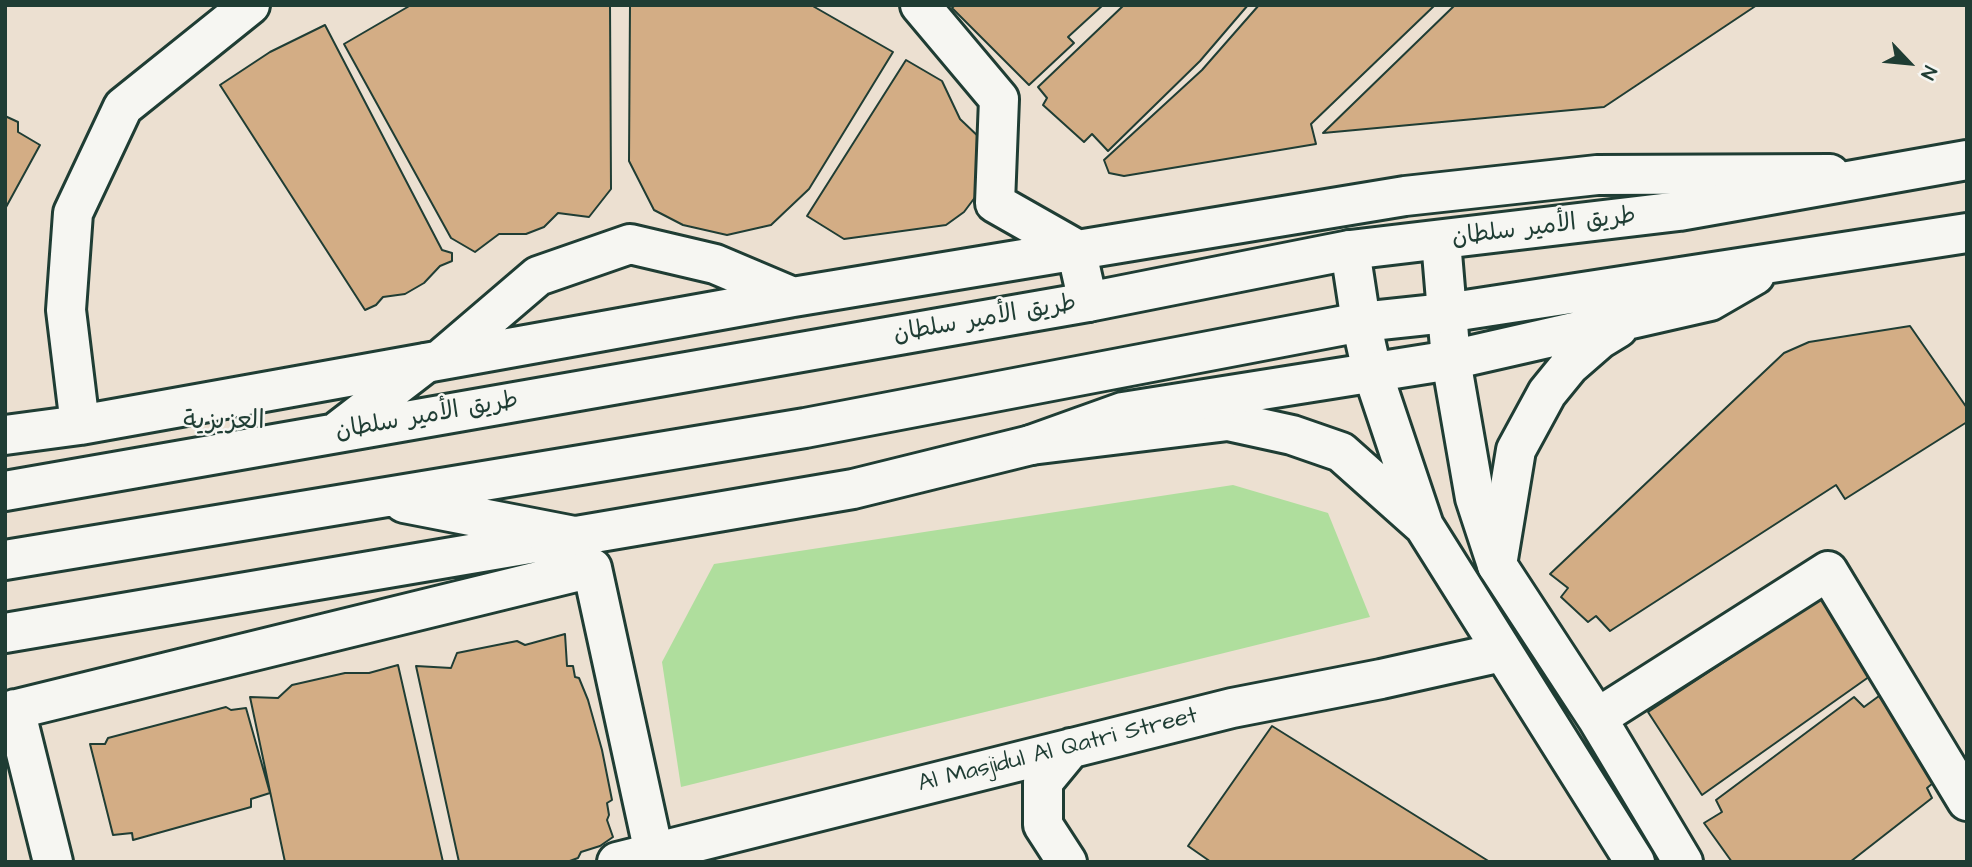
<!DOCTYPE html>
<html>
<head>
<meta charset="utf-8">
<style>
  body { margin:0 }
  #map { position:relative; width:1972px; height:867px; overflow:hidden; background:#ece0d1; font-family:"Architects Daughter",sans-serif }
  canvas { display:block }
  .frame { position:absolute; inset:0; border:7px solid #1f3d34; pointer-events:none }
  .north { position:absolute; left:1874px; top:28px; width:70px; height:70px; -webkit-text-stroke:5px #f6f6f2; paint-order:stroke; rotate:116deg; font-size:19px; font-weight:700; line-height:28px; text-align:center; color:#1f3d34 }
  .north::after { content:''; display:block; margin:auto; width:24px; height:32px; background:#1f3d34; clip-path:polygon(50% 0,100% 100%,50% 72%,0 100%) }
</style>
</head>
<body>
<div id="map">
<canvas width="1972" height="867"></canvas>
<div class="frame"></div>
<div class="north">N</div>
</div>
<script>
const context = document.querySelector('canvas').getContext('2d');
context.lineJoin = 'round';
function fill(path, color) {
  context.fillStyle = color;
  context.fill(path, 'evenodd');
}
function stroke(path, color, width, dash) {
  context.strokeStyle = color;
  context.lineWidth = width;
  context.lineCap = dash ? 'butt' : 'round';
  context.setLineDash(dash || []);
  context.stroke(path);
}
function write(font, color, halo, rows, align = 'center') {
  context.font = font + ' "Architects Daughter","Playpen Sans Arabic",sans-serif';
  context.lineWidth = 5;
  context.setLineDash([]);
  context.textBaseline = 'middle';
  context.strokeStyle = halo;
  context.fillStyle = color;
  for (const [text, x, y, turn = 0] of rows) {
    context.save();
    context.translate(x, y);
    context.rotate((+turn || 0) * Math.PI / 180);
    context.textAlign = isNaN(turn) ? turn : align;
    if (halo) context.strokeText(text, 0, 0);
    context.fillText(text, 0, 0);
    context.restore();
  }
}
const green = new Path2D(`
  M1233,485l95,28 42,104 -689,170 -19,-125 52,-98z`);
const building = new Path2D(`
  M411,5h199l1,184 -22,28 -31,-4 -14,14 -18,7h-27l-24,18 -24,-14 -107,-194z
  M630,5h181l82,47 -84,137 -38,36 -44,10 -44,-10 -29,-15 -25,-49z
  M955,5h148l-35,32 6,6 -45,42 -77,-77z
  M1124,5h124l-48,56 -92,90 -16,-17 -8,8 -41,-37 4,-7 -9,-11z
  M1259,5h176l-124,119 5,20 -192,32 -15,-3 -5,-13 98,-90z
  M1455,5h302l-153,102 -281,26z
  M325,25l117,225 10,3v8l-12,5 -16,17 -19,11 -22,3 -7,8 -11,5 -145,-225 50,-33z
  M906,60l36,21 18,38 21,20 1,49 -18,24 -18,13 -102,14 -37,-23z
  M5,116l13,6v10l22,13 -35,64z
  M1910,326l57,82v14l-122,77 -9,-14 -226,146 -14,-15 -8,6 -27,-25 7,-9 -18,-14 234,-221 25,-11z
  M1821,598l52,76 -171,121 -54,-83z
  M565,634l2,32h6l2,11 4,1 9,22 14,50 10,50 -5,3 2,12 -2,5 6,17 -13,9 -19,6 -3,6 -11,4h-108l-43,-196 35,2 6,-15 60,-12 8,4z
  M398,665l45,197h-158l-35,-165 28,1 14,-13 53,-12h24z
  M1879,696l60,82 -12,10 5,10 -82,64h-118l-28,-39 18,-11 -6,-12 138,-103 10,10z
  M226,707l5,3 15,-2 24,85 -19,6v8l-118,33 -1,-7 -19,2 -23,-91h15l3,-6z
  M1272,726l218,136h-279l-23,-16z`);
const minor = new Path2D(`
  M920,5l79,94 -4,104 81,46 12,53
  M1441,241l10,119 24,138 22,67 100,153 86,144
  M1350,250l11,72 11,49 52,155 211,336
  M441,359l97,-83 92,-32 85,20 78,33
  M80,425l-14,-115 7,-97 50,-106 127,-102
  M5,435l75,-10 713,-128 612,-101 192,-21 233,-1
  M5,633l848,-144 178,-44 197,-24 64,14 49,17 83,74
  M15,709l38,153
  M5,712l587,-144 64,294
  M1597,718l231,-147 139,230
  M617,862l615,-154 149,-29 121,-27
  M1067,862l-24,-37v-43l28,-34`);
const highway = new Path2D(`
  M339,430l87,-67
  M1031,445l92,-33 328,-52 259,-59 45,-26
  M5,491l1083,-189 262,-52 329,-39 288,-51
  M404,503l170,33
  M5,560l800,-132 556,-106 85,-9 521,-80
  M1497,565l19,-115 31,-57 22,-27 31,-27 18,-11`);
const streetNames = [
  ["طريق الأمير سلطان",1544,228,-7],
  ["طريق الأمير سلطان",985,320,-10],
  ["طريق الأمير سلطان",427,417,-10],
  ["Al Masjidul Al Qatri Street",1058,751,-14]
];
const neighbourhoodNames = [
  ["العزيزية",224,423]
];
fill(green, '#afde9d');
fill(building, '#d3ad85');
stroke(building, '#1f3d34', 2);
stroke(minor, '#1f3d34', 44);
stroke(highway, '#1f3d34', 44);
stroke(minor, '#f6f6f2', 38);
stroke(highway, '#f6f6f2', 38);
write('24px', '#1f3d34', '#f6f6f2', streetNames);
write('26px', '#1f3d34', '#f6f6f2', neighbourhoodNames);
</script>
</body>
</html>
